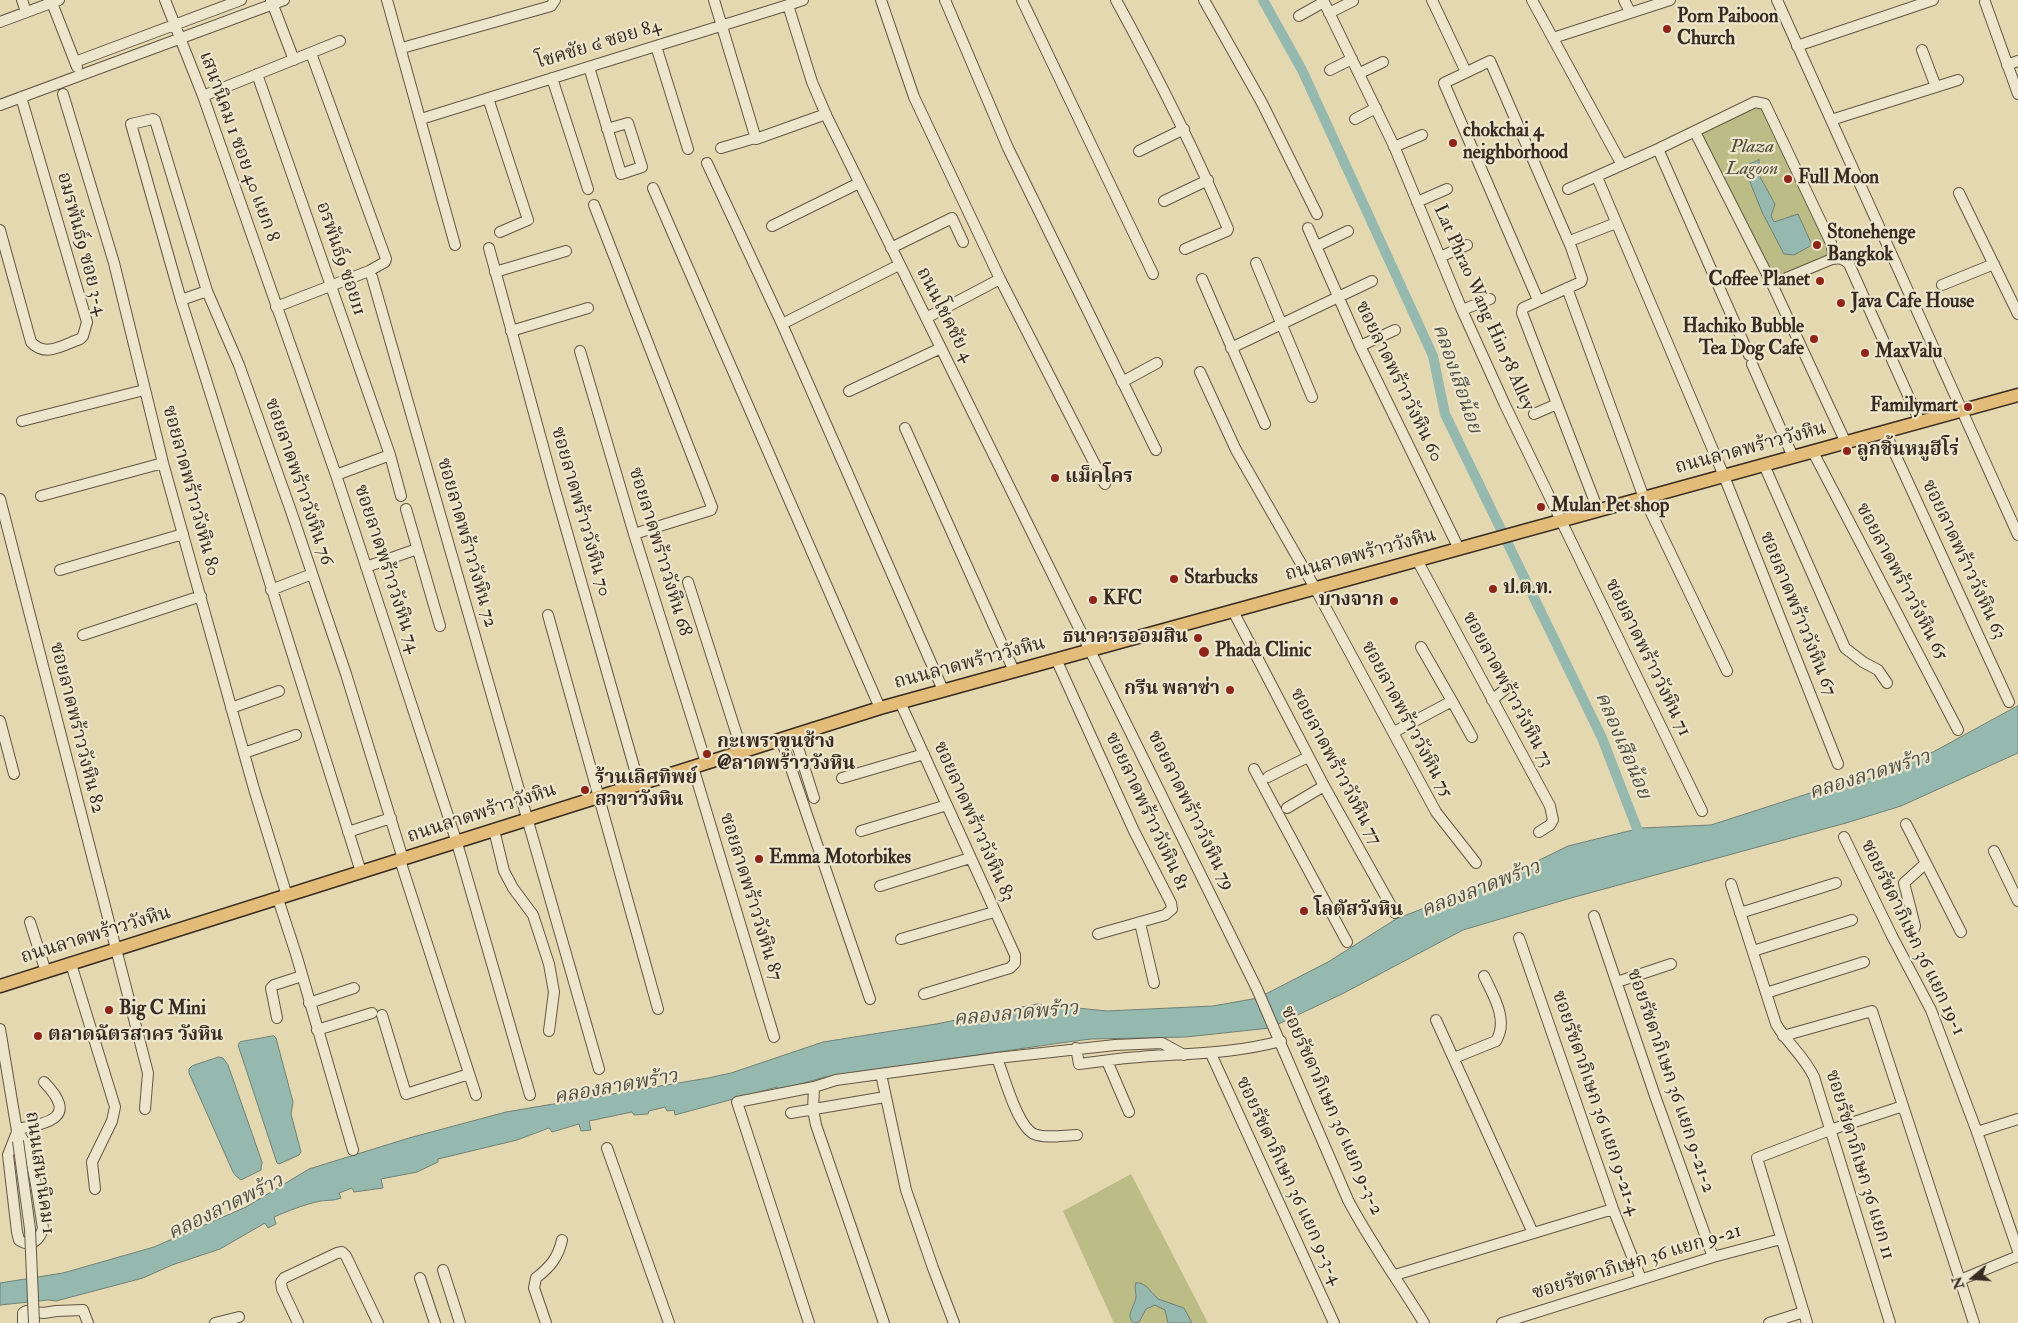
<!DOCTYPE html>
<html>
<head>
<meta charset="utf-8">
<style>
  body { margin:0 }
  #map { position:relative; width:2018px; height:1323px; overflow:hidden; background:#e4d8b0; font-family:"IM FELL Double Pica",serif }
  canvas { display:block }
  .north { position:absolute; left:1948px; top:1253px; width:50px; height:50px; -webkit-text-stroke:4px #ede6cc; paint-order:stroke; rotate:252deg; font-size:14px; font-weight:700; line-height:20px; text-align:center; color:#382b21 }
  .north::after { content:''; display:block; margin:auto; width:18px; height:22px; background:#382b21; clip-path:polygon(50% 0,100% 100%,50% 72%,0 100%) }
</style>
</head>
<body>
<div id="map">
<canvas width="2018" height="1323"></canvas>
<div class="north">N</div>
</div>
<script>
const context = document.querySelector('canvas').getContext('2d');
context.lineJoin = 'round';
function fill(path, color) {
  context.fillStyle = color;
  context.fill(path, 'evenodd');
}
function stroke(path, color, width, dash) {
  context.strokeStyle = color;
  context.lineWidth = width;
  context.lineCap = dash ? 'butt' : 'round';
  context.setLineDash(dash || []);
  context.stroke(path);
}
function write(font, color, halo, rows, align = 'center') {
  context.font = font + ' "IM FELL Double Pica","Noto Serif Thai",serif';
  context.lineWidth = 4.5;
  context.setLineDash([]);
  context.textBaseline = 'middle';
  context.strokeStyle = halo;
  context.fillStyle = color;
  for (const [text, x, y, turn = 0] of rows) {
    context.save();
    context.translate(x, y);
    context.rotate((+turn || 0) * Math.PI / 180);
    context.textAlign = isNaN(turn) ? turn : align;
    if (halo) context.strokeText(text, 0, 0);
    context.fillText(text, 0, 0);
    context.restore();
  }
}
const green = new Path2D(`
  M1765,103l75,158 -34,16 1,3 -9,5 -3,-7 -19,9 -75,-151 3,-6 51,-25z
  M1131,1174l77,149h-94l-51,-112z`);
const water = new Path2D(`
  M1759,160v15l16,29 -4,12 3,6 24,-8 14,31 -18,10 -10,-1 -22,-42 -18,-45z
  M2018,706v47l-117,53 -55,17 -275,75 -108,32 -121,64 -72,34 -84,9 -95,2 -31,4 -235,34 -46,13 -2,-3 -102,28 -1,-5 -7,1 -2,-4 -16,4 -1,3 -14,1 -2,-3 -43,9 2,9 -10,1 -2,-7 -27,8 -3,-4 -32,12 -79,19v3l-21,10 -36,7 2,9 -29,4 -2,-4 -13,5 2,5c-8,3 -13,2 -20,3 -16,3 -33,10 -47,16l2,7 -8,4 -3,-5 -45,26 -48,16 -29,13 -87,23 -8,-1 -48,5v-22l63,-10 91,-26 92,-40 63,-38 100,-31 97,-26 202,-34 23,-5 92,-31 113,-18 101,-20 70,7 106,-5 45,-8 70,-36 68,-43 111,-43 61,-30 73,-18 70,-3 127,-41 30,-5 65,-27z
  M274,1036l2,2 17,64 -2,12 10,38 -2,3 -20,9 -2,-1 -39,-118 2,-3z
  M219,1057l4,1 5,7 34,97 -1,8 -20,10 -5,-4 -3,-4 -44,-99v-4l3,-3z
  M1136,1283h4l6,3 12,13 26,9 8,15h-24l-3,-13 -10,-5 -9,4 -7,13 -5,1c-10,-7 2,-18 2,-27 0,-5 -2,-8 0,-13z`);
const canal = new Path2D(`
  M1263,0l39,70 131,286 12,58 157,324 39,101`);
const minor = new Path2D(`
  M22,0l4,12
  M165,0l38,96 133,379 121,368 73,252
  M271,0l23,60
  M387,0l68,245
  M714,0l42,139 70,-25
  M803,0l-15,5 24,77 15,35 430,872 91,211c22,42 51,82 76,123
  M881,0l33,97 86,182 105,205
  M945,0l63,148 148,302
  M1022,0l131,274
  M1116,0c41,75 79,150 112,229l-1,2 -42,18
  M1204,0l58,103 55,111
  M1323,0l71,146 68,164 43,95 197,406
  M1432,0l34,72
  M1532,0l90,165
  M1624,0l6,12
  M1777,0l241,535
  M1985,2l33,92
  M52,3l25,64
  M1329,13l24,-12
  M1299,16l25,-14
  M0,22l59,-22
  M1553,38l117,-38
  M656,46l32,103
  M1797,46l136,-46
  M402,48l149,-42 4,-6
  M1922,50l14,37
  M75,62l166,-62
  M2007,65l11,-4
  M589,67l32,107 21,-7 -14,-44 -21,6
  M1330,70l22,-11
  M1360,73l23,-11
  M257,74l133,381 11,41
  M552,78l36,111
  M63,94l51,169 49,200 91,326 33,107
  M203,96l137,-55
  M488,98l40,122 -28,12
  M0,105l284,-105
  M421,119l367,-114
  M1355,119l21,-11
  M1831,120l127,-40
  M1695,132l77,152 74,159
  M1394,147l28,-12
  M721,148l34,-10
  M1658,149l91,206
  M1139,151l45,-22
  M707,163l75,161 161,366
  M1597,177l127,299 114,288
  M653,188l227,520
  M1568,189l90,-40 97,-47 10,2 66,139 2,9 -1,7
  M1959,193l59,121
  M1164,201l44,-21
  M1417,202l30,-13
  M594,205l118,302 -1,3 -77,24
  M772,226l87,-43
  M1308,228l52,118 99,203
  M0,230l31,112c14,16 32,3 49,-3l3,-3 4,-14 -66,-225
  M1575,239l41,-16
  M1317,246l31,-15
  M489,248l64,235 86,301
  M891,248l61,-30 11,24
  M1440,257l27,-12
  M1256,263l56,134
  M495,272l71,-21
  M372,277l227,792
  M1202,279l63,145
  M1772,284l60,-25c8,-1 11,-1 17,5l71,158
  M1942,285l52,-21
  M1567,288l77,210 83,173
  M181,300l26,-9
  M1538,300l-94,-217 46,-22 81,186 11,32 -1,3 -58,26 -1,5 76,197
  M276,307l93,-36 16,-9 1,-3 -75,-206
  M1462,310l28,-11
  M926,318l74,-39
  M782,324l117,-59
  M511,331l77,-23
  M1360,346l35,-16
  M1231,348l141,-67
  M580,351l54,183 72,229
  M1752,364l41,93
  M1200,372l36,78 79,138 121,224 40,51
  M1122,382l35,-19
  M849,391l92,-43
  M1534,414l23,-10
  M22,421l122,-31
  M905,428l109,243
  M1885,432l124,270
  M1813,452l145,278
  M1764,465l81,183 18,14 15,8 9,13
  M336,475l54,-20
  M41,496l122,-33
  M0,499l148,574 -3,36
  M406,509l34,117
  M1417,560l133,246 3,14 -3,5 -11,7
  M366,567l51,-18
  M60,570l123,-36
  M688,582l54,169
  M271,590l41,-16
  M1233,611l91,175 71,127
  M548,615l110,394
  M83,635l118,-39
  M1421,647l31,54
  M1056,659l78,172 37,72 1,6 -7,6 -67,19
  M1492,700l17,-14
  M900,702l115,253v8l-5,5 -86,26
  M231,708l48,-17
  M0,721l14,53
  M1394,732l58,-31 20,36
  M794,735l20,63
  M781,739l89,260
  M244,753l52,-18
  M693,767l81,270
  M1254,769l93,173
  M1268,777l40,-20
  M842,778l82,-24
  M1287,808l37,-22
  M1906,824l55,108
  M494,830l10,41 9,17 20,27 16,49 5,28 -5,39
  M861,831l86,-26
  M348,832l43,-14
  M1844,837l48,99 39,74 46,122 41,119
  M1994,851l24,50
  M400,860l76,235
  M361,872l-180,-572 -50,-176 22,-5 2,1 52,171 32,74 52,146 55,163 57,185
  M1731,884l45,140c11,19 28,32 38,53l76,246
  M880,886l90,-28
  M278,899l18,55 57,196
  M1740,913l96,-30
  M1594,916l61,180 58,161
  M30,922l16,50
  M1140,923l14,60
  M1914,929l1,-3 -11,-43 21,-19
  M1519,938l94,271 28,70
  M901,939l93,-27
  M1753,951l99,-31
  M71,964l44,143 -3,14 -20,41 3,27
  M1617,982l54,-18
  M1766,993l98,-31
  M309,1003l45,-15
  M382,1015l24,79 63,-20
  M277,1018l-6,-30 3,-3 28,-9
  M1436,1020l97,213
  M0,1029l18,108
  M317,1030l55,-17
  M1783,1036l89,-25 102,312
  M1076,1048l3,16c20,-2 40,-6 61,-7 49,-4 92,-3 141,-16
  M1211,1054l123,269
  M997,1058c7,18 20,68 37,76 12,5 31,1 43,1
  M1454,1058l42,-17c13,-21 -3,-46 -12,-65
  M1107,1061l22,51
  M881,1074l25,116 27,78 21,55
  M814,1087l-1,23 3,15 68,198
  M791,1113l94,-16
  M17,1129c32,-6 62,-11 27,-47
  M17,1132c16,12 22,75 26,96 -3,12 -12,20 -24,12l-2,-8 -9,-77z
  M1977,1132l41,-13
  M607,1148l62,175
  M443,1270l17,53
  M1395,1275l218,-66
  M420,1278l15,45
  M1960,1280l58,-24
  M23,1323v-10l3,-2 18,2 12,-2 27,-1 5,13
  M215,1323l24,-6
  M298,1323l-16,-34 -1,-7 3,-4 53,-25 5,-1 4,4 32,67
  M546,1323l-12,-35 2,-10c14,-11 22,-20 26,-38
  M809,1323l-72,-221 77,-15 22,-7 161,-22 118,-13 47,-2 22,12
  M1502,1323l211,-66 68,-18
  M1769,1323l35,-11
  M1807,1323l-50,-165 73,-28 73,-24`);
const major = new Path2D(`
  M0,986l880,-278 1138,-313`);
const minorBridge = new Path2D(`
  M18,1141l12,88 4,94`);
const markers = [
  [1667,29,5,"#8f2418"],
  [1453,143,5,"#8f2418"],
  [1788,179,5,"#8f2418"],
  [1817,245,5,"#8f2418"],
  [1820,281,5,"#8f2418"],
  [1841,303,5,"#8f2418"],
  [1814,339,5,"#8f2418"],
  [1865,353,5,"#8f2418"],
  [1968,407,5,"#8f2418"],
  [1847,451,5,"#8f2418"],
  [1055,478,5,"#8f2418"],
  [1541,507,5,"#8f2418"],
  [1174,579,5,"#8f2418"],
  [1493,589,5,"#8f2418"],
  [1093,600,5,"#8f2418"],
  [1394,601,5,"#8f2418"],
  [1198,638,5,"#8f2418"],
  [1204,652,6,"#8f2418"],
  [1230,690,5,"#8f2418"],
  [707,754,5,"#8f2418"],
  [585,790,5,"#8f2418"],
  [759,859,5,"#8f2418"],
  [1304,911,5,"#8f2418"],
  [109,1010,5,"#8f2418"],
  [38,1036,5,"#8f2418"]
];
const poiNames = [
  ["Porn Paiboon",1677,18],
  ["Church",1677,40],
  ["chokchai 4",1463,132],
  ["neighborhood",1463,154],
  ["Full Moon",1798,179],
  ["Stonehenge",1827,234],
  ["Bangkok",1827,256],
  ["Coffee Planet",1810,281,"right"],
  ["Java Cafe House",1851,303],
  ["Hachiko Bubble",1804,328,"right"],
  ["Tea Dog Cafe",1804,350,"right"],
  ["MaxValu",1875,353],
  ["Familymart",1958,407,"right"],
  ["ลูกชิ้นหมูฮีโร่",1857,451],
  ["แม็คโคร",1065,478],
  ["Mulan Pet shop",1551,507],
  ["Starbucks",1184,579],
  ["ป.ต.ท.",1503,589],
  ["KFC",1103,600],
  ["บางจาก",1384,601,"right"],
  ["ธนาคารออมสิน",1188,638,"right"],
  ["Phada Clinic",1215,652],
  ["กรีน พลาซ่า",1220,690,"right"],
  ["กะเพราขุนช้าง",717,743],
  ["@ลาดพร้าววังหิน",717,765],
  ["ร้านเลิศทิพย์",595,779],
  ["สาขาวังหิน",595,801],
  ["Emma Motorbikes",769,859],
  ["โลตัสวังหิน",1314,911],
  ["Big C Mini",119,1010],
  ["ตลาดฉัตรสาคร วังหิน",48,1036]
];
const streetNames = [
  ["โชคชัย ๔ ซอย 84",599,45,-17],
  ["เสนานิคม 1 ซอย 40 แยก 8",238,147,70],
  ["อมรพันธ์9 ซอย 3-4",81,244,75],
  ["อรพันธ์9 ซอย11",340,259,71],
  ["Lat Phrao Wang Hin 58 Alley",1483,308,66],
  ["ถนนโชคชัย 4",944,315,63],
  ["ซอยลาดพร้าววังหิน 60",1398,382,64],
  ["ถนนลาดพร้าววังหิน",1751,449,-15],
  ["ซอยลาดพร้าววังหิน 76",298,482,71],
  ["ซอยลาดพร้าววังหิน 80",190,491,75],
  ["ซอยลาดพร้าววังหิน 70",580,512,74],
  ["ซอยลาดพร้าววังหิน 72",466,543,74],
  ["ซอยลาดพร้าววังหิน 68",659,552,73],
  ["ถนนลาดพร้าววังหิน",1361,556,-15],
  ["ซอยลาดพร้าววังหิน 63",1963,560,65],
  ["ซอยลาดพร้าววังหิน 74",386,569,72],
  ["ซอยลาดพร้าววังหิน 65",1901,582,62],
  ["ซอยลาดพร้าววังหิน 67",1797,614,68],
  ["ซอยลาดพร้าววังหิน 71",1647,658,64],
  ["ถนนลาดพร้าววังหิน",970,664,-15],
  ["ซอยลาดพร้าววังหิน 73",1507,690,62],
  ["ซอยลาดพร้าววังหิน 75",1406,720,62],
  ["ซอยลาดพร้าววังหิน 82",76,728,76],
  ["ซอยลาดพร้าววังหิน 77",1335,767,62],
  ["ซอยลาดพร้าววังหิน 79",1190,811,64],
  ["ซอยลาดพร้าววังหิน 81",1146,812,65],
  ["ถนนลาดพร้าววังหิน",482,814,-18],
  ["ซอยลาดพร้าววังหิน 83",973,822,66],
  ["ซอยลาดพร้าววังหิน 87",750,897,73],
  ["ถนนลาดพร้าววังหิน",96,936,-17],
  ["ซอยรัชดาภิเษก 36 แยก 19-1",1912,938,64],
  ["ซอยรัชดาภิเษก 36 แยก 9-21-2",1670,1081,71],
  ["ซอยรัชดาภิเษก 36 แยก 9-21-4",1595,1103,71],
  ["ซอยรัชดาภิเษก 36 แยก 9-3-2",1331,1111,66],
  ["ซอยรัชดาภิเษก 36 แยก 11",1859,1165,73],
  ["ถนนเสนานิคม 1",39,1173,82],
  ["ซอยรัชดาภิเษก 36 แยก 9-3-4",1288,1181,65],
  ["ซอยรัชดาภิเษก 36 แยก 9-21",1637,1263,-17]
];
const parkNames = [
  ["Plaza",1752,148],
  ["Lagoon",1752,170]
];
const waterNames = [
  ["คลองเสือน้อย",1456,379,71],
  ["คลองเสือน้อย",1622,746,67],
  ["คลองลาดพร้าว",1870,776,-17],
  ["คลองลาดพร้าว",1481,890,-21],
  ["คลองลาดพร้าว",1016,1015,-5],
  ["คลองลาดพร้าว",616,1088,-10],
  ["คลองลาดพร้าว",226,1208,-26]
];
fill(green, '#bcbc86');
fill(water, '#95b9af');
stroke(water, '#708076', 1);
stroke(canal, '#95b9af', 10);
stroke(minor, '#635645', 12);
stroke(major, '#382b21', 15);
stroke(minor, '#ede6cc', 10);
stroke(major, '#e2bc78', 12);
stroke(minorBridge, '#635645', 12, []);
stroke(minorBridge, '#ede6cc', 10);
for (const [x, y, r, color] of markers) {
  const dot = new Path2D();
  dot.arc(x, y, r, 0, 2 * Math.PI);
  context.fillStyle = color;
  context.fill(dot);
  stroke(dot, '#ede6cc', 2);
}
write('bold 19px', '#382b21', '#ede6cc', poiNames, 'left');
write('19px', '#382b21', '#ede6cc', streetNames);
write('italic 19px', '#524835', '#ede6cc', parkNames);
write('italic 20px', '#4f4e44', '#ede6cc', waterNames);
</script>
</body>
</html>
